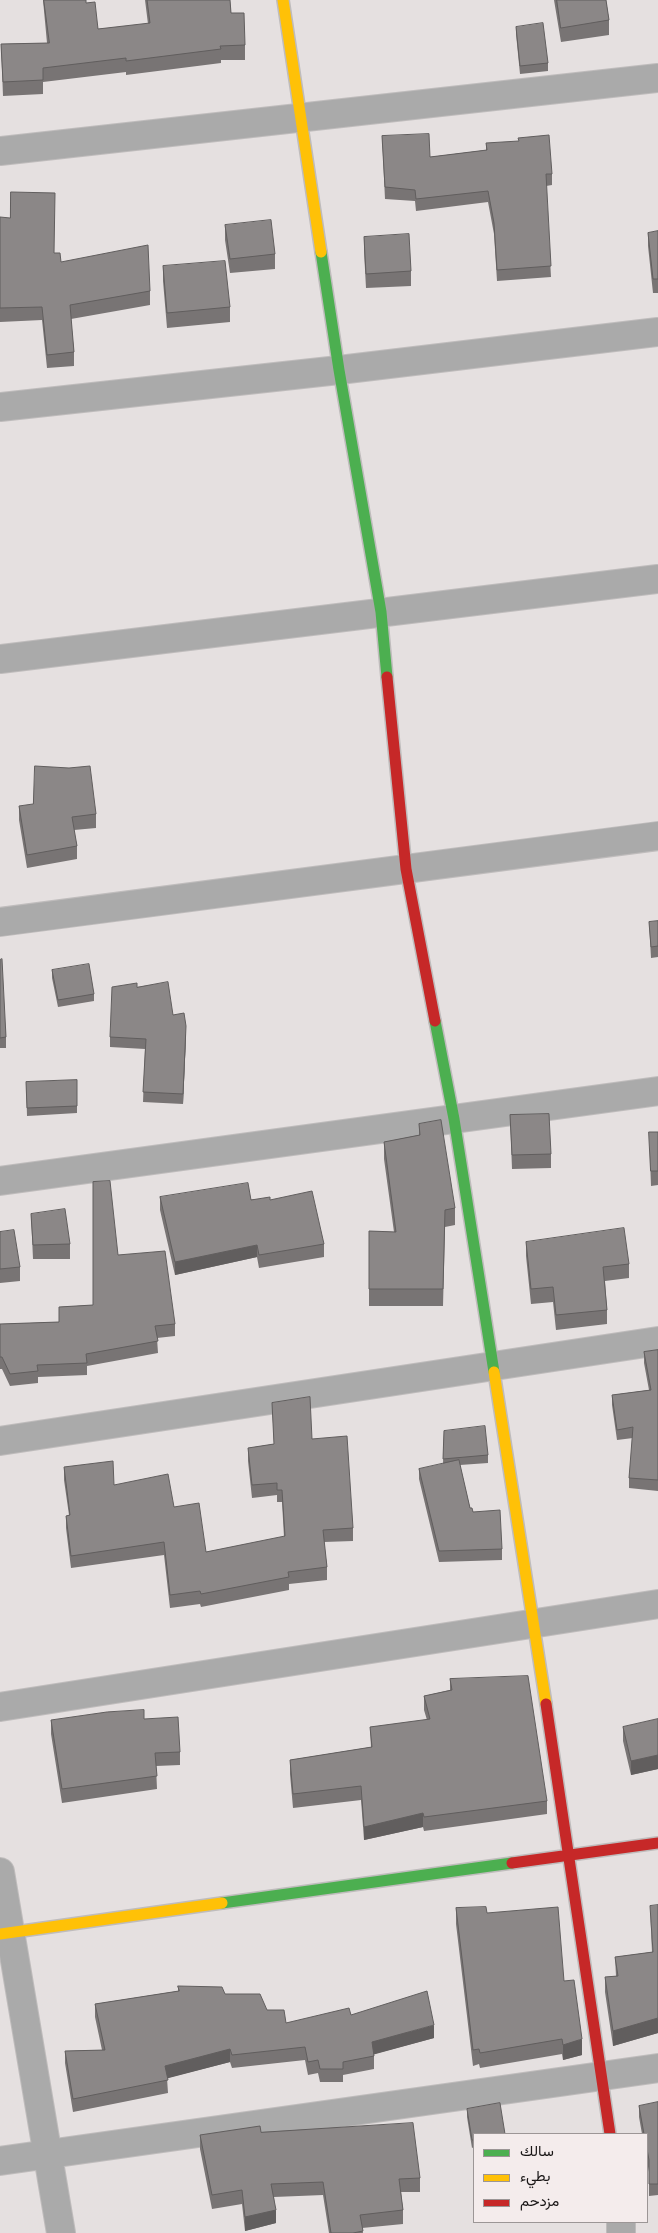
<!DOCTYPE html>
<html>
<head>
<meta charset="utf-8">
<style>
  body { margin:0 }
  #map { position:relative; width:658px; height:2233px; overflow:hidden; background:#e5e0e0; font-family:Karla,Vazirmatn,sans-serif }
  canvas { display:block }
  .legend { position:absolute; left:473px; top:2133px; width:175px; height:90px; box-sizing:border-box; background:#f4ecec; border:1px solid #9c9696; margin:0; padding:6px 9px; list-style:none; font-size:15px; color:#191616 }
  .legend li { display:flex; align-items:center; gap:10px; height:25px }
  .legend b { width:25px; border:1px solid #9c9696 }
</style>
</head>
<body>
<div id="map">
<canvas width="658" height="2233"></canvas>
<ul class="legend">
<li><b style="height:6px;background:#4caf50"></b>سالك</li>
<li><b style="height:6px;background:#ffc107"></b>بطيء</li>
<li><b style="height:6px;background:#c62828"></b>مزدحم</li>
</ul>
</div>
<script>
const context = document.querySelector('canvas').getContext('2d');
context.lineJoin = 'round';
function stroke(path, color, width, dash) {
  context.strokeStyle = color;
  context.lineWidth = width;
  context.lineCap = dash ? 'butt' : 'round';
  context.setLineDash(dash || []);
  context.stroke(path);
}
function fill(path, color) {
  context.fillStyle = color;
  context.fill(path, 'evenodd');
}
const street = new Path2D(`
  M0,151l658,-73
  M0,407l339,-37 319,-38
  M0,659l658,-80
  M0,922l658,-86
  M0,1181l658,-90
  M0,1441l658,-100
  M0,1707l658,-103
  M0,1872l61,361
  M0,2161l658,-93
  M621,2222v11`);
const fast = new Path2D(`
  M321,252l18,118 42,242 6,65
  M435,1021l19,98 40,253
  M222,1903l290,-40`);
const slow = new Path2D(`
  M283,0l38,252
  M494,1372l52,332
  M0,1934l222,-31`);
const jam = new Path2D(`
  M387,677l19,192 29,152
  M546,1704l64,430
  M512,1863l146,-20`);
const wall = new Path2D(`
  M43,0h43v3l12,26 50,-5 -3,-24h85l1,13 14,32v15h-24v3l-95,12v-3l-83,10v12l-40,2 -2,-52 46,-1z
  M554,0h52l3,20v15l-48,7z
  M516,27l32,36v8l-28,3 -4,-40z
  M382,136l48,21 56,-7v-7l66,31v11l-6,1 5,91 -54,4 -3,-47 -6,-32 -72,9 -1,-10 -30,-2z
  M0,217l54,36 7,9 89,29v14l-79,14 3,33v14l-27,2 -5,-48 -42,2z
  M225,225l50,29v15l-45,4 -5,-33z
  M658,231v62h-5l-5,-47v-13z
  M364,237l47,34v15l-45,2 -2,-37z
  M163,266l67,41v15l-63,6 -4,-47z
  M19,806l77,8v14l-22,2 3,16v13l-50,9 -8,-48z
  M658,921v36l-7,1 -2,-36z
  M0,960l6,77v11h-6z
  M52,970l42,24v7l-36,6 -6,-29z
  M137,987l36,28 13,21 -3,68 -40,-2 2,-53 -35,-2v-10z
  M77,1080v33l-50,3 -1,-34z
  M510,1115l41,39v14l-39,1z
  M419,1124l36,84v17l-10,2 -2,79h-74v-75l25,1 -10,-73v-17l35,-7z
  M649,1132h9v53l-7,1z
  M160,1197l110,3 54,44v13l-65,11 -2,-11 -82,18 -15,-65z
  M31,1214l39,30v15h-37z
  M0,1232l20,35v14l-20,2z
  M526,1242l103,22v14l-24,3 2,29v14l-51,6 -3,-28 -22,2 -5,-48z
  M118,1255l57,69v12l-18,2 1,15 -71,13v9l-49,2v6l-28,3 -8,-17h-2v-45l59,-2v-15l34,-2z
  M658,1350v141l-29,-3v-10l4,-40 -16,2 -5,-35v-10l37,-5 -5,-27v-11z
  M272,1403l40,36 41,89v13l-29,1 3,25v13l-38,4v6l-88,17 -1,-3 -30,4 -6,-53 -93,13 -5,-40v-12l3,-1 -5,-35v-13l110,40 32,45 78,-15 -2,-35h-5v-7l-25,3 -4,-37v-13l26,-4z
  M444,1431l44,24v8l-28,2 10,43 32,41v11l-63,2 -20,-83v-10l24,-5z
  M450,1679l97,122v13l-123,17 -1,-4 -59,13 -3,-40 -68,8 -3,-34v-14l81,-13 -1,-20 57,-7 -3,-10v-14l26,-6z
  M144,1719l36,33v13l-24,1 1,23 -95,14 -11,-69v-14z
  M658,1719v50l-27,6 -8,-34v-14z
  M650,1906l8,127 -45,13 -8,-54v-15l11,-1 -1,-19 37,-5z
  M456,1908l108,73 18,74 -19,5 -1,-6 -82,14 -1,-4 -6,2 -17,-142z
  M178,1986l47,8 42,16 19,13 65,-8 83,23 -60,16v15l-31,6v7h-23l-2,-9 -10,2 -3,-15 -73,8 -2,-6 -63,16 1,15 -95,19 -8,-49v-12l37,-1 -7,-33v-13l83,-13z
  M658,2102v93l-9,1v-24l-2,-11v-27h-5l-3,-17v-11z
  M467,2109l7,25v13l-2,1 -5,-31z
  M261,2132l159,46v14h-19l2,18v14l-41,4 1,5h-34l-6,-38 -49,2 2,26 -31,8 -3,-27 -30,5 -12,-60v-14z`);
const shadedWall = new Path2D(`
  M186,1026v10l-3,68v-10z
  M257,1245v12l-82,18v-13z
  M658,1755v14l-27,6v-14z
  M423,1813v14l-59,13v-13z
  M658,2018v15l-45,13v-15z
  M434,2025v13l-62,17v-13z
  M582,2039v16l-19,5v-15z
  M230,2049v13l-65,17v-13z
  M276,2210v13l-31,8v-14z`);
const building = new Path2D(`
  M44,0h42v3l9,-1 3,27 52,-6 -3,-23h83l1,13h13l1,32 -25,1 1,3 -95,12v-3l-83,10v12l-40,2 -2,-38 48,-1z
  M557,0h49l3,20 -48,8z
  M543,23l5,40 -28,3 -4,-39z
  M429,134l1,23 57,-7 -1,-7 33,-2 -1,-3 31,-3 3,39h-6l5,92 -54,4 -3,-47 -6,-32 -72,8 -1,-9 -30,-3 -3,-51z
  M11,192l44,1 -1,60h6l1,9 87,-17 2,46 -80,14 4,47 -27,3 -5,-48 -42,1v-91l10,1z
  M271,220l4,34 -45,5 -5,-34z
  M658,231v48h-5l-5,-46z
  M409,234l2,37 -45,3 -2,-37z
  M225,261l5,46 -63,6 -4,-47z
  M35,766l34,2 21,-2 6,48 -24,3 5,29 -50,9 -8,-49 14,-2z
  M658,921v25l-7,1 -2,-25z
  M2,959l4,78 -6,1v-78z
  M89,964l5,30 -36,6 -6,-30z
  M168,982l5,33 11,-2 2,13 -3,68 -40,-2 3,-53 -36,-2 2,-50 25,-4v4z
  M77,1080v26l-50,2 -1,-26z
  M549,1114l2,40 -39,1 -2,-40z
  M441,1120l14,88 -10,2 -2,79h-74v-58l27,1 -12,-90 36,-7 -1,-11z
  M649,1132h9v39h-7z
  M110,1181l8,74 47,-4 10,73 -20,2 3,15 -72,13 1,9 -50,2 1,6 -28,3 -8,-17h-2v-33l59,-2v-15l34,-2v-123z
  M248,1183l3,17 19,-3v3l42,-9 12,53 -65,11 -2,-10 -82,17 -15,-65z
  M65,1209l5,35 -37,1 -2,-31z
  M624,1228l5,36 -26,3 4,43 -51,5 -3,-28 -22,2 -5,-47z
  M14,1230l6,37 -20,2v-37z
  M658,1350v130l-29,-2 4,-51 -16,3 -5,-35 39,-5 -7,-38z
  M310,1397l2,42 35,-3 6,92 -30,2 4,37 -39,5 1,5 -88,17 -1,-3 -30,4 -6,-53 -93,14 -5,-40 4,-1 -6,-48 49,-6 1,24 54,-11 6,33 25,-4 7,49 79,-16 -3,-46h-5v-7l-25,2 -4,-37 26,-4 -2,-41z
  M485,1426l3,29 -45,4 1,-28z
  M459,1460l11,48h2l1,4 27,-2 2,39 -63,2 -20,-82z
  M528,1676l19,125 -123,16 -1,-4 -59,14 -3,-41 -68,8 -3,-34 82,-13 -2,-20 60,-8 -6,-23 28,-6 -2,-11z
  M144,1710v9l34,-2 2,35 -25,1 2,23 -95,13 -11,-69 56,-8z
  M658,1719v36l-27,6 -8,-34z
  M658,1905v113l-45,13 -8,-54 13,-1 -3,-19 38,-5 -3,-46z
  M486,1907l1,6 71,-6 6,74 10,-1 8,59 -19,6 -1,-6 -82,14 -1,-4 -6,1 -17,-142z
  M178,1986l44,1 3,7h35l7,16h17l2,13 63,-15 2,7 76,-24 7,34 -62,17 2,14 -31,6v7h-23l-2,-9 -10,2 -3,-15 -73,8 -2,-6 -65,17 3,14 -95,19 -8,-48 40,-1 -10,-46 84,-13z
  M658,2102v82h-9v-24l-2,-11v-15h-3l-5,-28z
  M500,2103l5,31h-31v6h-2l-5,-31z
  M413,2123l7,55 -21,1 4,31 -43,5 3,16 -10,2h-22l-8,-51 -52,2 5,26 -31,7 -3,-27 -30,5 -12,-60 60,-9 1,6z`);
stroke(street, '#bfbcbc', 30);
stroke(fast, '#bfbcbc', 14);
stroke(slow, '#bfbcbc', 14);
stroke(jam, '#bfbcbc', 14);
stroke(street, '#aaa', 28);
stroke(fast, '#4caf50', 11);
stroke(slow, '#ffc107', 11);
stroke(jam, '#c62828', 11);
fill(wall, '#787474');
fill(shadedWall, '#615e5e');
fill(building, '#8b8787');
stroke(building, '#615e5e', 1);
</script>
</body>
</html>
